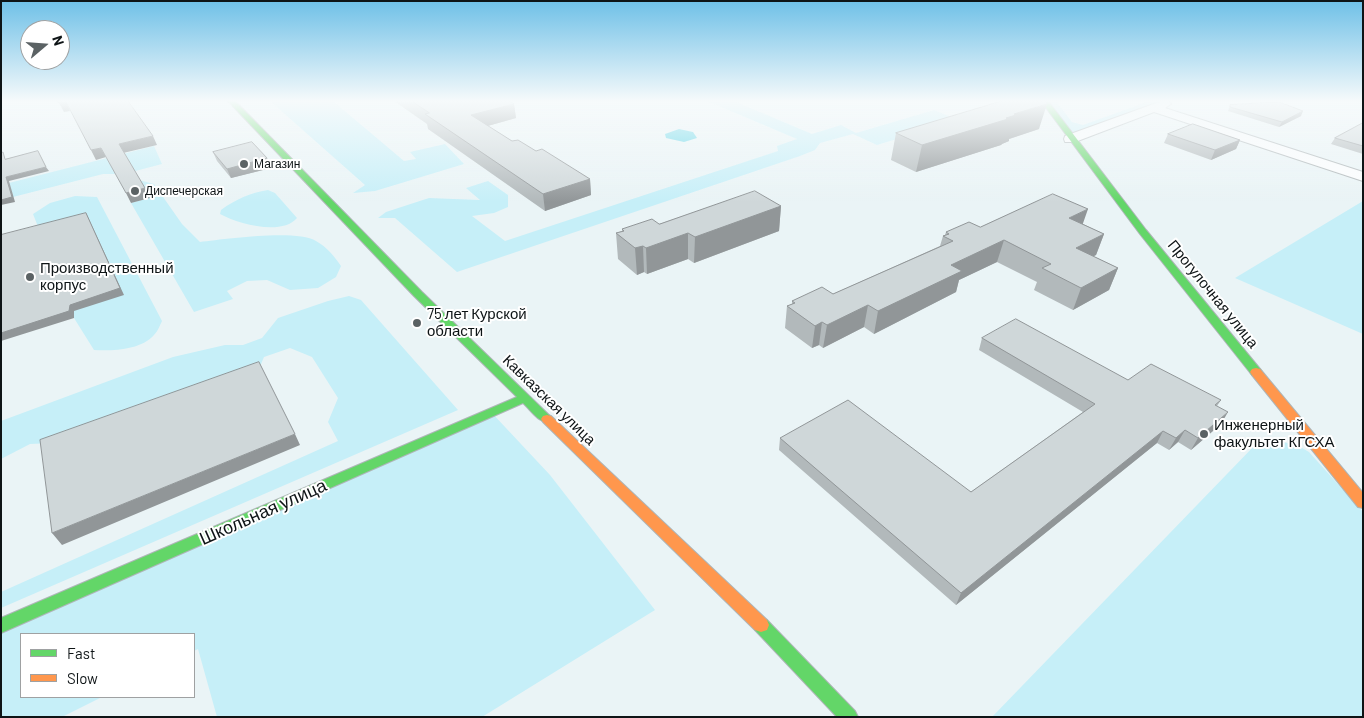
<!DOCTYPE html>
<html>
<head>
<meta charset="utf-8">
<style>
  body { margin:0 }
  #map { position:relative; width:1364px; height:718px; overflow:hidden; background:#eaf4f6; font-family:Barlow,sans-serif }
  canvas { display:block }
  .frame { position:absolute; inset:0; border:2px solid #0e1416; pointer-events:none }
  .legend { position:absolute; left:20px; top:633px; width:175px; height:65px; box-sizing:border-box; background:#fff; border:1px solid #9fa1a2; margin:0; padding:6px 9px; list-style:none; font-size:15px; color:#0e1416 }
  .legend li { display:flex; align-items:center; gap:10px; height:25px }
  .legend b { width:25px; border:1px solid #9fa1a2 }
  .north { position:absolute; left:20px; top:20px; width:50px; height:50px; box-sizing:border-box; background:#fff; border:1px solid #9fa1a2; border-radius:50%; rotate:72deg; font-size:14px; font-weight:700; line-height:20px; text-align:center; color:#0e1416 }
  .north::after { content:''; display:block; margin:auto; width:18px; height:22px; background:#5b6264; clip-path:polygon(50% 0,100% 100%,50% 72%,0 100%) }
</style>
</head>
<body>
<div id="map">
<canvas width="1364" height="718"></canvas>
<div class="frame"></div>
<ul class="legend">
<li><b style="height:6px;background:#63d668"></b>Fast</li>
<li><b style="height:6px;background:#ff974d"></b>Slow</li>
</ul>
<div class="north">N</div>
</div>
<script>
const context = document.querySelector('canvas').getContext('2d');
context.lineJoin = 'round';
function fill(path, color) {
  context.fillStyle = color;
  context.fill(path, 'evenodd');
}
function stroke(path, color, width, dash) {
  context.strokeStyle = color;
  context.lineWidth = width;
  context.lineCap = dash ? 'butt' : 'round';
  context.setLineDash(dash || []);
  context.stroke(path);
}
function write(font, color, halo, rows, align = 'center') {
  context.font = font + ' Barlow,sans-serif';
  context.lineWidth = 4;
  context.setLineDash([]);
  context.textBaseline = 'middle';
  context.strokeStyle = halo;
  context.fillStyle = color;
  for (const [text, x, y, turn = 0] of rows) {
    context.save();
    context.translate(x, y);
    context.rotate((+turn || 0) * Math.PI / 180);
    context.textAlign = isNaN(turn) ? turn : align;
    if (halo) context.strokeText(text, 0, 0);
    context.fillText(text, 0, 0);
    context.restore();
  }
}
const green = new Path2D(`
  M270,101h63l71,60 12,-2 -6,-7 35,-8 19,20 -89,27 -22,2 12,-8z
  M707,101h27l78,33 29,-9 15,8 78,-23 25,10 -82,25 -24,-11 -33,9 -5,7 -15,6 -343,116 -62,-54h-17l8,-6 43,-14 51,2 -14,-12 22,-7 20,14v12l-14,6 -22,3 33,25 273,-90 -1,-5 20,-7z
  M1040,101h16l16,21 11,3 66,-24h22l-96,35z
  M154,146l8,18 -38,10h-21l-90,23 -1,-5 -11,-7z
  M139,180l15,4 28,40 18,18c24,-3 97,-13 116,-1 11,6 18,15 25,25l-5,11 -18,11 -28,2 -23,-10 -20,1 -20,10 6,8 -39,13 -63,-109 18,-5z
  M268,190l7,3 22,25c-15,18 -59,6 -77,-4l1,-4c15,-11 29,-17 47,-20z
  M75,196l22,1 65,124c-2,4 -4,10 -8,14 -13,15 -41,16 -60,15l-20,-32 -41,-104 17,-11z
  M1363,201v133l-128,-56z
  M349,296l12,4 97,110 -457,198v-16l337,-151 -10,-19 10,-24 -26,-41 -22,-9 -26,9 -8,19 -181,66 -45,2 -29,15v-38l172,-64 52,-12h18l19,-7 16,-20 50,-17z
  M491,412l59,63 105,135 -173,107h-265l-19,-68 -4,2v-17h-173v63h81l-40,20h-61v-92z
  M1272,440l25,5 12,7 54,60v205h-371l264,-273z`);
const water = new Path2D(`
  M679,129l14,3 4,6 -13,4 -18,-4 -1,-4z`);
const street = new Path2D(`
  M1162,101l7,1 2,2 -6,4 198,64v9l-209,-69 -79,30h-10l-1,-3 1,-3z`);
const fast = new Path2D(`
  M228,101h7l187,191 131,127 -2,3c-11,3 -20,-12 -28,-19l-522,230v-15l516,-221 -103,-101z
  M1041,101h7l98,129 114,139 2,3 -2,3h-8l-112,-141z
  M761,618l6,2 88,91 3,6h-21l-82,-87 -2,-5 2,-5z`);
const slow = new Path2D(`
  M1256,368l4,1 103,124v15l-5,-1 -106,-132 -2,-3 2,-3z
  M547,415l4,1 216,204 2,5 -2,5 -6,2 -6,-2 -212,-208 -2,-3 2,-3z`);
const wall = new Path2D(`
  M394,101h116l4,3 2,14 -28,8 24,15 24,10 54,28 1,16 -46,16 -117,-82 -1,-5z
  M1230,105l71,11 -22,11 -51,-16z
  M1363,123v31l-32,-10 4,-6z
  M1039,129l-30,10v2l-7,3 -1,1 -85,27 -25,-12 5,-27z
  M1168,134l72,6 -4,9 -25,11 -47,-17z
  M213,152l54,6 4,10 -40,10 -14,-17z
  M781,206l-2,25 -85,32 -6,-4 -41,15 -3,-2 -7,3 -19,-16 -2,-26 6,-2v-2z
  M1083,224l21,10 -8,21 -3,1 25,12 -9,22 -36,20 -39,-20 3,-8 -40,-20 -38,18 -3,12 -82,42 -10,-7 -41,21 -4,-3 -7,3 -27,-20 2,-22 5,-2v-3l41,-7 107,-48 3,-10 2,-1 1,-3 34,-5z
  M982,338l146,42 93,20 -4,6 4,18 -30,26 -13,-8 -9,8 -12,-7 -201,162 -177,-155 1,-12 191,54 112,-80 -104,-62z`);
const shadedWall = new Path2D(`
  M66,102l4,9 -6,1 -5,-9z
  M514,104l2,14 -43,12 -2,-15z
  M1047,104l-8,25 -30,10v2l-7,3 -1,1 -85,27 6,-27 84,-27 8,-4z
  M1303,111l-2,5 -22,11 3,-5z
  M153,136l4,9 -34,8 -4,-9z
  M1240,140l-4,9 -25,11 4,-10z
  M101,148l5,9 -10,3 -5,-10z
  M267,158l4,10 -40,10 -4,-9z
  M46,167l3,4 -40,10 6,21 -14,3v-5l5,-23z
  M590,179l1,16 -46,16 -2,-17z
  M145,188l5,10 -19,5 -5,-10z
  M781,206l-2,25 -85,32 1,-26z
  M1088,209l-7,20 -12,-11z
  M86,213l38,82 -50,16v7l-73,23v-8l69,-28z
  M688,233v26l-41,15 -1,-26z
  M1104,234l-8,21 -28,14 8,-21z
  M1004,240l-7,22 -38,18 -3,12 -82,42 4,-23 73,-46z
  M643,246l1,26 -7,3 -2,-27z
  M1118,268l-9,22 -36,20 8,-22z
  M868,305l-4,22 -41,21 4,-23z
  M822,322l-3,23 -7,3 3,-22z
  M1228,412l-7,12 -30,26 7,-12z
  M1185,430l-7,12 -9,8 7,-12z
  M1163,431l-6,12 -201,162 5,-12z
  M295,434l5,11 -238,100 -10,-12z`);
const building = new Path2D(`
  M58,101h70l25,35 -34,8 26,44 -19,5 -25,-45 -10,2 -25,-48 -7,1z
  M412,101h98l4,3 -43,11 41,26 6,-1 18,11 6,-2 48,30 -47,15 -118,-80 4,-1z
  M1002,101h44l1,3 -33,10 2,1 -10,3 2,1 -86,26 -26,-12z
  M1279,102l24,9 -21,11 -52,-15v-2z
  M1363,123v23l-28,-8z
  M1193,124l47,16 -25,10 -47,-16z
  M252,142l15,16 -40,11 -14,-17z
  M38,151l8,16 -40,10 6,20 -11,3v-47l2,-1 2,7z
  M755,191l26,15 -86,31 -7,-4 -42,15 -3,-2 -8,2 -19,-15 8,-2 -2,-2 30,-10 7,5z
  M1053,194l35,15 -19,9 35,16 -28,14 42,20 -37,20 -39,-20 9,-4 -47,-24 -53,25 11,6 -84,40 -10,-6 -41,20 -5,-3 -7,4 -28,-20 8,-3 -3,-2 30,-14 11,7 120,-53 -10,-5 6,-2 -3,-2 23,-10 11,5z
  M86,213l34,75 -50,17 -1,6 -68,22v-98z
  M1016,319l112,61 23,-16 70,36 -6,5 13,7 -30,26 -13,-8 -9,8 -13,-7 -202,162 -181,-155 68,-38 123,92 124,-88 -113,-66z
  M259,362l36,72 -243,99 -12,-93z`);
const markers = [
  [244,164,5,"#5b6264"],
  [135,191,5,"#5b6264"],
  [30,277,5,"#5b6264"],
  [417,323,5,"#5b6264"],
  [1204,434,5,"#5b6264"]
];
const farPoinames = [
  ["Магазин",254,164],
  ["Диспечерская",145,191]
];
const poiNames = [
  ["Производственный",40,268],
  ["корпус",40,285],
  ["75 лет Курской",427,314],
  ["области",427,331],
  ["Инженерный",1214,425],
  ["факультет КГСХА",1214,442]
];
const streetNames = [
  ["Прогулочная улица",1213,294,51],
  ["Кавказская улица",549,400,44]
];
const nearStreetnames = [
  ["Школьная улица",263,512,-24]
];
fill(green, '#c6eff8');
fill(water, '#58d3e6');
stroke(street, '#aeb5b7', 2);
stroke(fast, '#aeb5b7', 2);
stroke(slow, '#aeb5b7', 2);
fill(street, '#fcfdfe');
fill(fast, '#63d668');
fill(slow, '#ff974d');
fill(wall, '#b2b9bb');
fill(shadedWall, '#919698');
fill(building, '#cfd7d9');
stroke(building, '#919698', 1);
const sky = context.createLinearGradient(0, 0, 0, 202);
sky.addColorStop(0, '#6ec0e7');
sky.addColorStop(0.5, '#f6fafb');
sky.addColorStop(1, '#f6fafb00');
context.fillStyle = sky;
context.fillRect(0, 0, 1364, 202);
for (const [x, y, r, color] of markers) {
  const dot = new Path2D();
  dot.arc(x, y, r, 0, 2 * Math.PI);
  context.fillStyle = color;
  context.fill(dot);
  stroke(dot, '#fff', 2);
}
write('12px', '#0e1416', '#fff', farPoinames, 'left');
write('15px', '#0e1416', '#fff', poiNames, 'left');
write('15px', '#0e1416', '#fff', streetNames);
write('18px', '#0e1416', '#fff', nearStreetnames);
</script>
</body>
</html>
